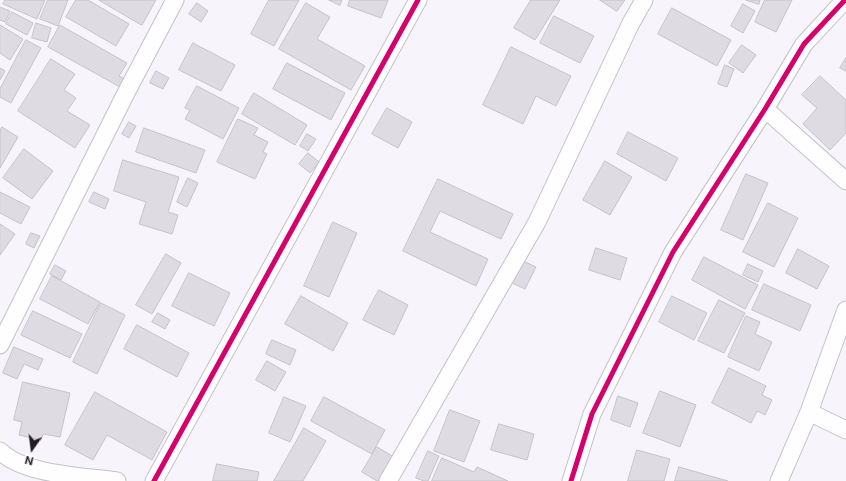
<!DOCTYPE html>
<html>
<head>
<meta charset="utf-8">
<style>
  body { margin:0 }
  #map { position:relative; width:846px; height:481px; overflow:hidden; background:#f8f4fc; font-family:Inter,sans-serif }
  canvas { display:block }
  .north { position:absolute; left:12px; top:429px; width:40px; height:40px; -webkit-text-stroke:3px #fff; paint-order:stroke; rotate:194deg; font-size:11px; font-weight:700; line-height:16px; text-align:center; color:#221d25 }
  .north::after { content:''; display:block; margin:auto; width:14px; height:18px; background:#221d25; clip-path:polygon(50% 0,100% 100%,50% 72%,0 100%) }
</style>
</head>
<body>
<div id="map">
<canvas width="846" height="481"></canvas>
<div class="north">N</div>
</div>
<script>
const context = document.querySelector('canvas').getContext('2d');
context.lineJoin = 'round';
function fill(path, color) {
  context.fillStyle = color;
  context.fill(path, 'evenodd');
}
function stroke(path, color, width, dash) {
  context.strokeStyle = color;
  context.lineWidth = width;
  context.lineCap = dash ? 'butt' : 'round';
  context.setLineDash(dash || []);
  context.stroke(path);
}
const building = new Path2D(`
  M5,0h40l-8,19 -34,-15z
  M48,0h20l-10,26 -18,-7z
  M76,0h12l41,24 -13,22 -50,-29z
  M99,0h57l-14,25z
  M269,0h30l-25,46 -23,-12z
  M329,0h13l-2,5z
  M350,0h38l-7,18 -33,-12z
  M531,0h29l-25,40 -21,-12z
  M600,0h25l-8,11z
  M746,0h14l-1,4z
  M765,0h27l-16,32 -21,-10z
  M197,3l11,8 -7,11 -12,-8z
  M306,3l24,14 -13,22 48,27 -14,24 -72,-41z
  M743,4l12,7 -12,22 -12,-7z
  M0,7l10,4 -5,11 -5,-2z
  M672,8l59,32 -14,26 -59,-32z
  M12,12l21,11 -6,12 -21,-11z
  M554,16l40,20 -14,27 -40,-20z
  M36,23l15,5 -4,14 -15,-4z
  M0,25l23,14 -13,21 -10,-7z
  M60,25l67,38 -8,13 6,3 -5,8 -72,-40z
  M26,40l15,8 -30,55 -11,-6v-8z
  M193,43l42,22 -14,26 -42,-21z
  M742,45l14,10 -13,18 -14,-10z
  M511,47l60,29 -15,30 -20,-10 -13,28 -40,-19z
  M846,58v13l-6,-3z
  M51,59l24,15 -11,16 12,8 -9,13 23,14 -15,23 -57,-37z
  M287,63l58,30 -14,27 -58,-31z
  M725,65l9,4 -7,18 -9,-3z
  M0,68l5,3 -5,9z
  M156,71l13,7 -6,11 -13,-6z
  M820,76l26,24v33l-16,17 -27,-26 14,-16 -15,-13z
  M197,86l42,22 -16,31 -38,-20 5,-9 -5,-2z
  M254,93l53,32 -12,20 -53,-31z
  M387,108l25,14 -14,26 -26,-14z
  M238,119l20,9 -4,7 14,7 -5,10 4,2 -12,25 -38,-17z
  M129,122l7,4 -7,12 -7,-4z
  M2,127l16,10 -18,31v-37z
  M144,128l61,22 -9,23 -60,-21z
  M628,132l50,26 -12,23 -49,-27z
  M307,134l9,5 -8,12 -8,-5z
  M24,149l29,22 -21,28 -29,-21z
  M308,153l11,9 -9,11 -11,-9z
  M123,160l56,17 -11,35 10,3 -6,19 -33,-10 7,-22 -32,-11z
  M605,161l27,16 -22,38 -27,-15z
  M746,174l22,9 -25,57 -22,-10z
  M188,178l10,5 -11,24 -10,-5z
  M438,179l75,35 -12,25 -61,-28 -10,21 58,27 -12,27 -73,-35z
  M0,192l30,15 -9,17 -21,-11z
  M94,192l15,7 -4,10 -16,-7z
  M768,203l30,15 -24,49 -31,-15z
  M333,222l24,11 -28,64 -25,-11z
  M0,224l15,10 -15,21z
  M31,233l9,3 -6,12 -8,-4z
  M596,248l31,10 -7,22 -31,-10z
  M798,249l31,17 -12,23 -31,-16z
  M166,254l15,9 -29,51 -16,-9z
  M704,257l54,28 -13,24 -53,-29z
  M521,260l15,7 -11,22 -15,-7z
  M748,264l15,7 -5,11 -15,-7z
  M55,265l11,6 -5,9 -11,-6z
  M189,273l41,20 -16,33 -42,-20z
  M52,276l48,26 -12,22 -48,-25z
  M764,284l47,21 -11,26 -48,-21z
  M379,290l29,15 -14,30 -31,-15z
  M301,296l47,27 -15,28 -48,-27z
  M672,296l35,17 -13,27 -35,-18z
  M719,300l26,13 -21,40 -26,-12z
  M101,303l24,12 -28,59 -24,-12z
  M33,311l49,23 -12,24 -49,-23z
  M158,313l12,7 -5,9 -13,-7z
  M746,316l14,6 -5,12 17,8 -13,29 -31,-14z
  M137,325l52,28 -12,24 -53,-28z
  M272,340l24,10 -6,15 -24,-11z
  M14,347l29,12 -5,11 -14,-6 -7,15 -14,-6z
  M267,361l19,11 -11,19 -19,-11z
  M729,368l37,18 -4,9 10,5 -7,15 -8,-4 -6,12 -39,-20z
  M23,382l47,11 -10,44 -17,-3 -2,6 -22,-5 3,-13 -8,-2z
  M660,391l36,14 -16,42 -37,-14z
  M95,392l72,40 -15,28 -45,-25 -14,25 -28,-15z
  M618,396l20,7 -8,24 -19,-7z
  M284,397l22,9 -16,36 -21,-9z
  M324,397l61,33 -13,24 -61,-33z
  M450,410l30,11 -16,41 -30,-11z
  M499,424l35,10 -7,26 -36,-10z
  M304,428l22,13 -23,40h-29z
  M377,447l19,11 -13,23h-6l-15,-9z
  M637,450l33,9 -6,22h-36z
  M428,451l11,5 -11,25h-4l-8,-3z
  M442,458l32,14 3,-5 31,14h-76z
  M217,464l42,8 -2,9h-44z
  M679,467l49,14h-53z`);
const street = new Path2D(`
  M765,109l81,72
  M0,345l127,-254 48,-91
  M809,412l37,18
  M0,451c24,24 83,25 117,30
  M154,481l264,-481
  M388,481l149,-259 94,-199 13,-23
  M571,481l21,-67 81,-162 92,-143 39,-65 41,-44
  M779,481l30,-69 37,-102`);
const cycleway = new Path2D(`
  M154,481l264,-481
  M571,481l21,-67 81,-162 92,-143 39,-65 41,-44`);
fill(building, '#dfdbe3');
stroke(building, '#c6c2c9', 1);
stroke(street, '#c5c1c8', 19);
stroke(street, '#fefdff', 17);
stroke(cycleway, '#d6006c', 5);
</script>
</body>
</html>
